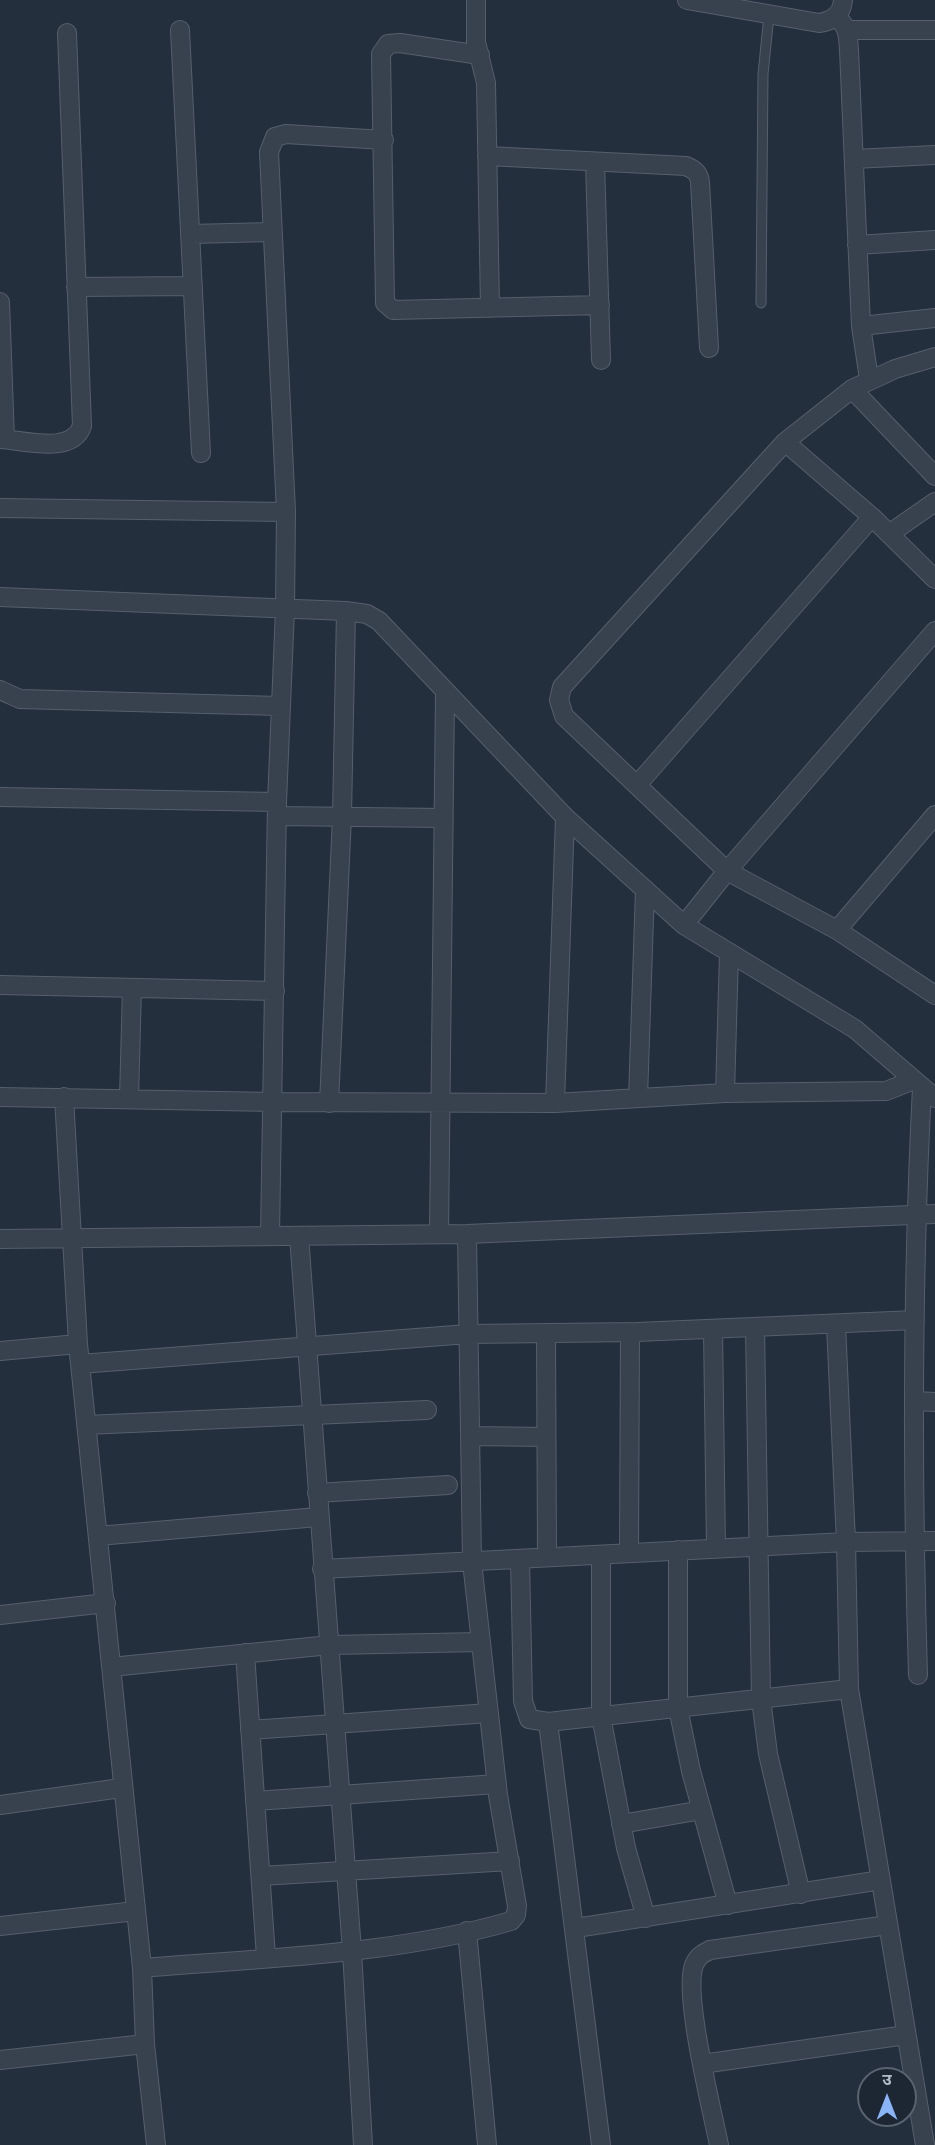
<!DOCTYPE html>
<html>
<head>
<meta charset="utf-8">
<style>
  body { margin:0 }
  #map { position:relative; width:935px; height:2145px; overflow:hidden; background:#242f3e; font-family:Overpass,"Noto Sans Devanagari",sans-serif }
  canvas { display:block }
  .north { position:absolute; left:857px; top:2067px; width:60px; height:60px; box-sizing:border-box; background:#1d2633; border:2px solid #59626f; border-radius:50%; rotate:0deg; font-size:16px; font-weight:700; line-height:24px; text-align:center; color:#b4bcc9 }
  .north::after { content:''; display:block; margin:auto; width:21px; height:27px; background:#8ab4f8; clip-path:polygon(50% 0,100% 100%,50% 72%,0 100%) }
</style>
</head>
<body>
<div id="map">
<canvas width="935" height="2145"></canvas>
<div class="north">उ</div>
</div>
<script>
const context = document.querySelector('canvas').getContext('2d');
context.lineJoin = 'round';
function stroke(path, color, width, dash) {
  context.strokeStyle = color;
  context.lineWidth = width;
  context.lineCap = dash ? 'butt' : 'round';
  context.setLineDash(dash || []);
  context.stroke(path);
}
const lane = new Path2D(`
  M761,303l2,-229 6,-59`);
const street = new Path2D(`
  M476,0v42l10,41 4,225
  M687,0l132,23c14,-2 23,-9 24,-23
  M836,17c12,9 12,18 13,33l12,276 8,53
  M180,30l21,423
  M847,30h88
  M480,55l-80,-12 -12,1 -7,10 4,249 8,7 207,-5
  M487,156l199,10c9,4 13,7 14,16l9,166
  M854,159l81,-4
  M595,162l6,198
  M190,234l81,-2
  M857,245l78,-5
  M76,287l117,-1
  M0,302l5,137
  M861,326l74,-8
  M935,357l-40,12 -43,20 -67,53 -223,245 -3,13 5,16 163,155 110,59 98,65
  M852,389l83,87
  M0,439c24,1 72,16 82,-13l-15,-393
  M785,442l87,75 63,62
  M0,508l286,4
  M889,534l46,-32
  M0,597l346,14 21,3 12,7 186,196 119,108 171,104 80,69
  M0,690l20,9 260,7
  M637,785l235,-268
  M0,797l277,5
  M277,816l166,2
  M684,925l43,-54 208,-240
  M837,930l98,-115
  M0,985l275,6
  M725,1093l4,-140
  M0,1097l274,5 281,1 170,-10 161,-2 28,-11
  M64,1097l14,247 64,624 3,76 11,101
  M129,1098l3,-110
  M638,1098l7,-209
  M329,1103l13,-287 4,-205
  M555,1103l10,-286
  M439,1234l6,-541
  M270,1236l7,-434 8,-193 1,-97 -17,-360 6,-15 11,-3 98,6
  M299,1236l53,715 11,194
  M0,1239l467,-5 468,-20
  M836,1325l10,217 3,147 76,456
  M755,1328l6,371 7,55 33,140
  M713,1329l3,219
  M546,1333l1,224
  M0,1351l78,-7
  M80,1364l388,-30 169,-2 278,-12
  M915,1401l20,1
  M86,1425l341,-15
  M471,1436l75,1
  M317,1493l131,-8
  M98,1536l220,-19
  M678,1550v158l13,63 37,134
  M629,1553l1,-221
  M601,1555v161l25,132 20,70
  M520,1559l3,142 6,18 19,3 301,-33
  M322,1569l524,-27 89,-1
  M0,1615l106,-12
  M245,1653l21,304
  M111,1667l219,-22 151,-3
  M918,1675c-6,-196 -6,-392 4,-588
  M548,1722l53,423
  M250,1730l239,-17
  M255,1801l242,-17
  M0,1805l121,-17
  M621,1824l81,-14
  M261,1876l249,-15
  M0,1926l136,-15
  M576,1928l305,-48
  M467,1931l20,214
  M142,1968c120,-10 253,-13 369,-47l5,-6 1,-9 -19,-111 -26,-233 -5,-328
  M0,2060l145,-16
  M702,2064l204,-29
  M719,2145c-7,-35 -36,-151 -25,-180 4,-9 8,-11 16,-15l178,-25`);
stroke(lane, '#565f6c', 11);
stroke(street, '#565f6c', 20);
stroke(lane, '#38414e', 9);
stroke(street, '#38414e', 18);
</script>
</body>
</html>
